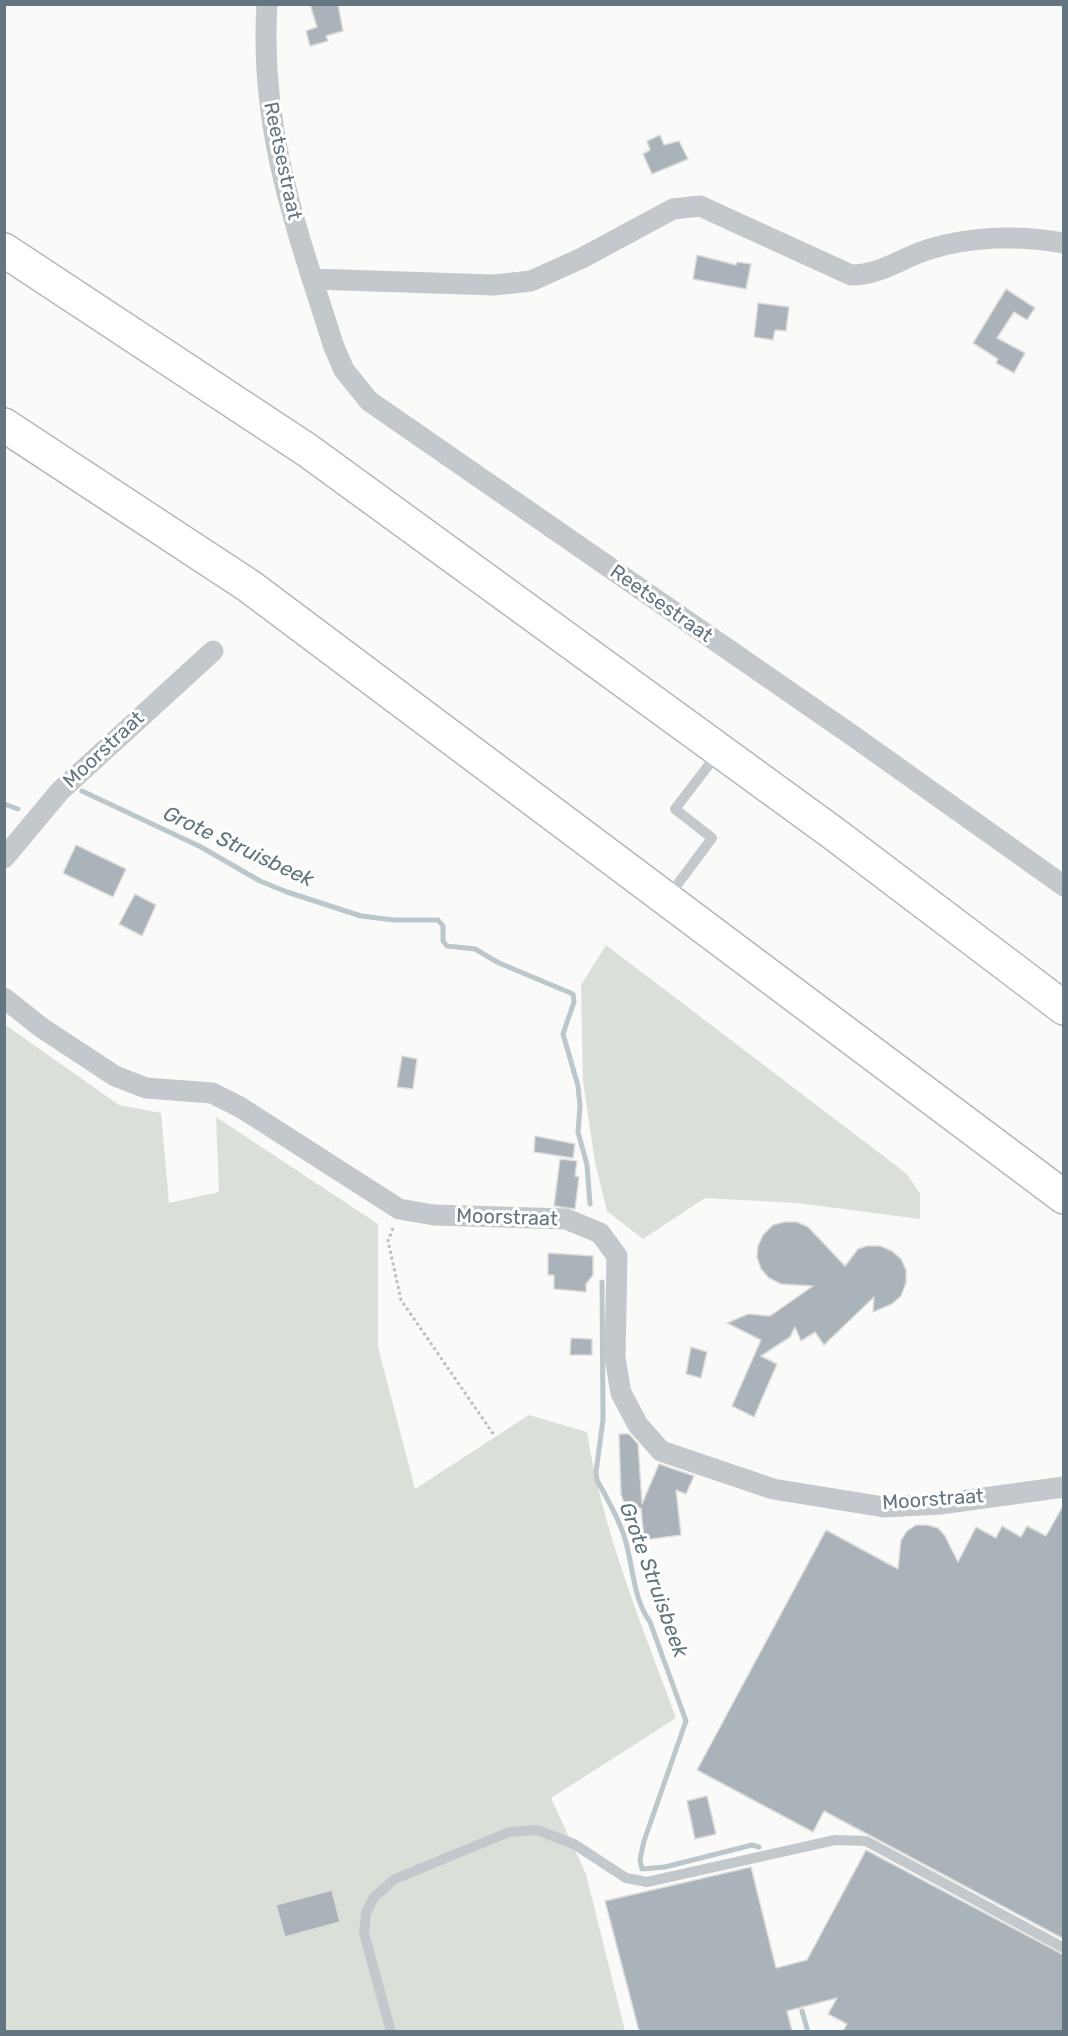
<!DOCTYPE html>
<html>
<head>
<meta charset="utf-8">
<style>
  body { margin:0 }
  #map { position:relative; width:1068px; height:2036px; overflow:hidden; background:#fafaf8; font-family:Rubik,sans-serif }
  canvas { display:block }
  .frame { position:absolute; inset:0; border:6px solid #657683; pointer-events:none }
</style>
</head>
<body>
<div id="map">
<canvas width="1068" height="2036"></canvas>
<div class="frame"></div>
</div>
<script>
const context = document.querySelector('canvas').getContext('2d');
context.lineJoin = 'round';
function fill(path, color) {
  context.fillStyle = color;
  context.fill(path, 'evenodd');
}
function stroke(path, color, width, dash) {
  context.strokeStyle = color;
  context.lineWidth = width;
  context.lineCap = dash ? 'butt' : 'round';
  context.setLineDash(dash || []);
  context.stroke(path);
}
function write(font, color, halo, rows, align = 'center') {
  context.font = font + ' Rubik,sans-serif';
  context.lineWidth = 6;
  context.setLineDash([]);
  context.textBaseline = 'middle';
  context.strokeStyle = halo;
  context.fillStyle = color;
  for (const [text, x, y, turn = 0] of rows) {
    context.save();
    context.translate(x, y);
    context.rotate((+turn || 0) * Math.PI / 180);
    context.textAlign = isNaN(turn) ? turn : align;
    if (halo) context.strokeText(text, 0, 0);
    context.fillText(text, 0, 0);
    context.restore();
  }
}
const green = new Path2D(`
  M606,945l301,229 13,20v25l-123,-16 -92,-5 -62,41 -36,-28 -12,-49 -12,-81 -2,-96z
  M4,1024l115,81 42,8 8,90 50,-11 -3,-75 162,107v123l37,142 114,-74 58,17c15,98 55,193 89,286l-125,80 35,76 39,157h-620z`);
const stream = new Path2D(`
  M82,791l119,56 59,34 27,11 74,24 33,4h44l5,6v15l4,5 28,3 24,14 74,31 1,8 -11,32 15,52 2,20 -2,26 9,33 3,39
  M4,804l14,5
  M602,1282l1,138 -7,52 1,8c10,19 22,38 28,59 9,29 7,57 25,83l36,99 -42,120 -4,18 2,10 23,-2 87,-22 7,2
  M802,2011l6,21`);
const building = new Path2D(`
  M310,4h28l5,27 -17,5 2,5 -18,5 -4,-15 11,-4z
  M660,135l4,10 15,-4 9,18 -36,15 -9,-20 7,-4 -3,-9z
  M697,255l39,10 1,-3 14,2 -5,25 -53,-10z
  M1006,289l29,19 -8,12 -13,-8 -17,26 28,15 -11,20 -18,-10 2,-4 -25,-16z
  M758,303l31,4 -3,24 -11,-1 -2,10 -19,-3z
  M76,845l50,24 -13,28 -50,-24z
  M135,894l21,11 -14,31 -23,-12z
  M402,1056l15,3 -4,30 -16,-2z
  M535,1136l40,8 -2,14 -39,-6z
  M560,1159l17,2 -2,15 4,1 -4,32 -21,-3z
  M784,1222h13l11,5 37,39 13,-17 9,-3h13l12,5 9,8 5,11v13l-5,13 -9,8 -19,8 1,-15 -50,48 -9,-13 -14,9 -6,-14 -5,10 -29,19 16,8 -23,53 -22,-11 29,-66 -34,-17 21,-9 22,2 43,-30 -32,-2 -12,-6 -8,-9 -4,-12 1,-11 5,-11 10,-10z
  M548,1253l45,3v19l-7,9v8l-32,-3v-14h-6z
  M571,1338l21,1v16h-22z
  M691,1347l16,5 -6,26 -15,-4z
  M619,1434h10l9,10 4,60 17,-40 35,12 -8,18 -10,-4 5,45 -37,5 -3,-32 -15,1 -5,-15z
  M1064,1504v435l-240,-128 -11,21 -116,-62 129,-240 72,39 3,-29 6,-9 9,-6h11l11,3 7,8 13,26 18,-35 20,11 6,-12 19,11 6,-11 19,10z
  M707,1796l9,38 -21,5 -8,-38z
  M866,1850l198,105v76h-221l4,-7 -19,-10 9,-16 -50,13 5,20h-153l-34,-130 146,-34 25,101 31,-8z
  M332,1890l8,32 -55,15 -9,-32z`);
const path = new Path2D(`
  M393,1228l-5,13 13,59 93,135`);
const service = new Path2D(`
  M668,897l44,-59 -37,-29 43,-56
  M391,2032l-27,-99 2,-20 8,-16 21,-18 114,-47 28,-2 37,14 52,34 21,4 188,-42 31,1 198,107`);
const minor = new Path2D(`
  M267,4c-8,126 30,226 67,343l10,23 25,31 487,337 208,148
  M312,279l182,6 37,-4 51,-23 91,-49 27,-3 151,69c31,0 51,-18 79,-26 42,-13 90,-14 134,-6
  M4,858l56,-67 153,-140
  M4,998l38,30 73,48 31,12 66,5 28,14 159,102 35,6 132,4 34,14 17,23 -2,102 6,35 17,32 23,26 112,38 111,18 56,-3 124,-17`);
const motorway = new Path2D(`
  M4,250l303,200 526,383 231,175
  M4,425l245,161 815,611`);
const streetNames = [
  ["Reetsestraat",282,161,78],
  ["Reetsestraat",661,604,35],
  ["Moorstraat",104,750,-43],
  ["Moorstraat",507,1218,2],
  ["Moorstraat",933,1500,-4]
];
const waterNames = [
  ["Grote Struisbeek",238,847,25],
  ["Grote Struisbeek",653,1580,70]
];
fill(green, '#dadfd7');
stroke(stream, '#bbc7cb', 5);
fill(building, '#aab3b9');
stroke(building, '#dcdcda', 1.5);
stroke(motorway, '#b4b9bd', 36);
stroke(path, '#bbbfc2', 3, [3, 3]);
stroke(service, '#c3c8cc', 10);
stroke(minor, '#c3c8cc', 21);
stroke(motorway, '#fff', 33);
write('20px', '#657683', '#fff', streetNames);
write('italic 21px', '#60757c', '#fff', waterNames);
</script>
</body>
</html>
